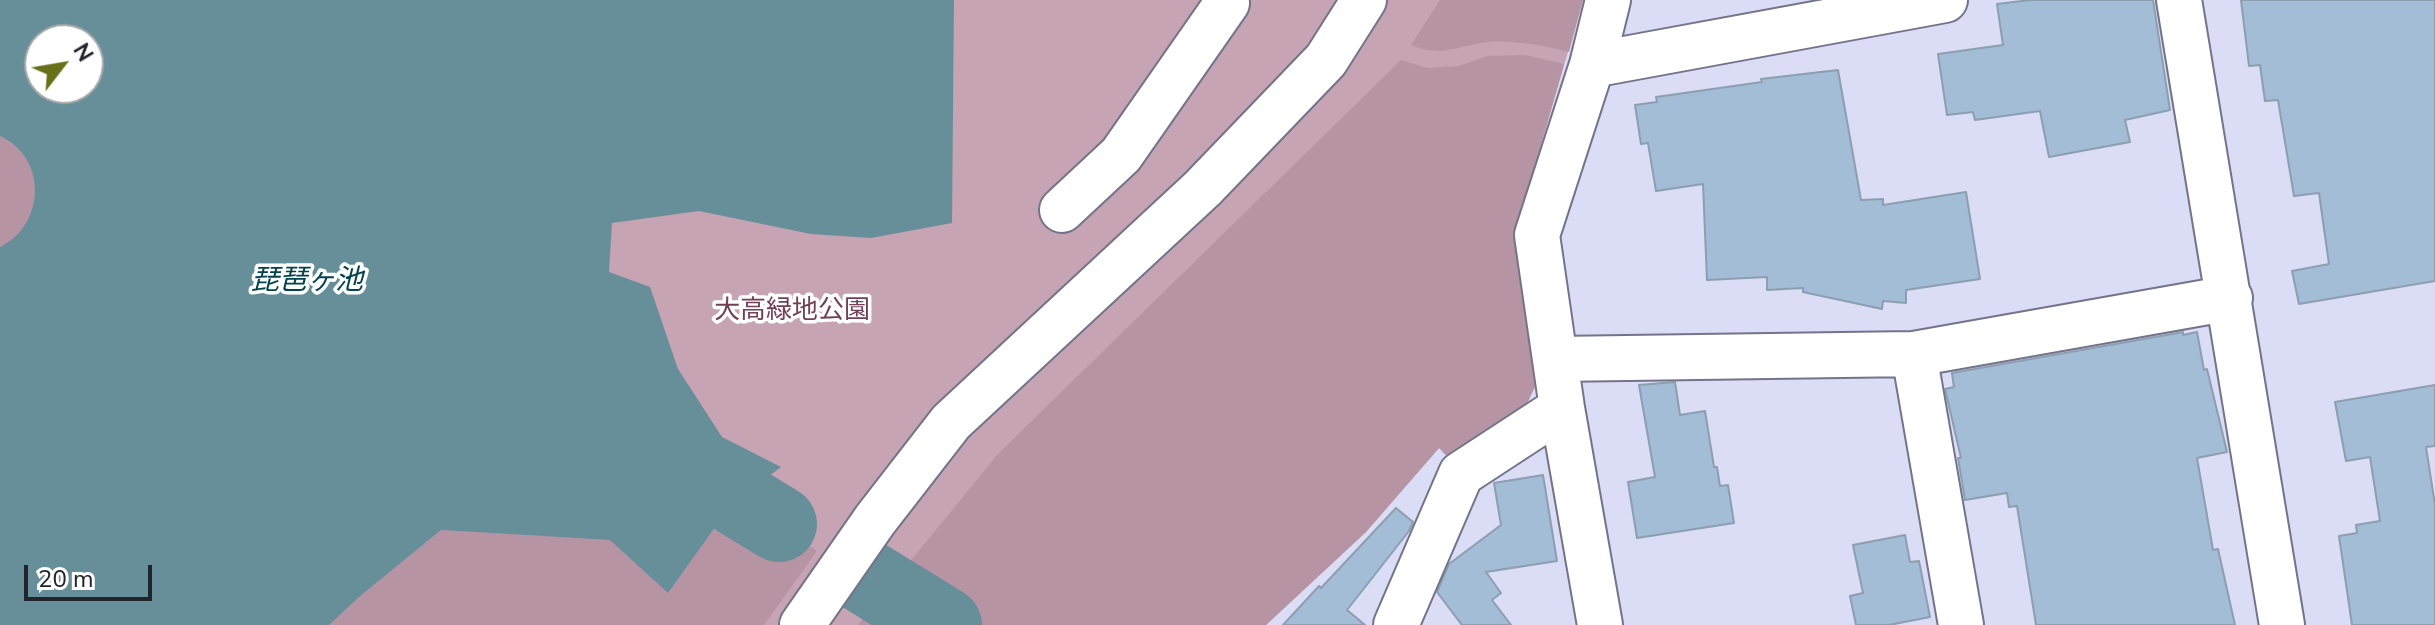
<!DOCTYPE html>
<html>
<head>
<meta charset="utf-8">
<style>
  body { margin:0 }
  #map { position:relative; width:2435px; height:625px; overflow:hidden; background:#dbdcf5; font-family:"Nunito Sans",sans-serif }
  canvas { display:block }
  .north { position:absolute; left:24px; top:24px; width:80px; height:80px; box-sizing:border-box; background:#fff; border:2px solid #a7a7ab; border-radius:50%; rotate:59deg; font-size:22px; font-weight:700; line-height:32px; text-align:center; color:#22232c }
  .north::after { content:''; display:block; margin:auto; width:28px; height:36px; background:#697118; clip-path:polygon(50% 0,100% 100%,50% 72%,0 100%) }
  .scale { position:absolute; left:24px; top:565px; width:128px; height:36px; box-sizing:border-box; border:4px solid #22232c; border-top:0; padding-left:10px; font-size:24px; line-height:28px; white-space:nowrap; color:#22232c; -webkit-text-stroke:6px #fff; paint-order:stroke }
</style>
</head>
<body>
<div id="map">
<canvas width="2435" height="625"></canvas>
<div class="north">N</div>
<div class="scale">20 m</div>
</div>
<script>
const context = document.querySelector('canvas').getContext('2d');
context.lineJoin = 'round';
function fill(path, color) {
  context.fillStyle = color;
  context.fill(path, 'evenodd');
}
function stroke(path, color, width, dash) {
  context.strokeStyle = color;
  context.lineWidth = width;
  context.lineCap = dash ? 'butt' : 'round';
  context.setLineDash(dash || []);
  context.stroke(path);
}
function write(font, color, halo, rows, align = 'center') {
  context.font = font + ' "Nunito Sans","Noto Sans JP",sans-serif';
  context.lineWidth = 7;
  context.setLineDash([]);
  context.textBaseline = 'middle';
  context.strokeStyle = halo;
  context.fillStyle = color;
  for (const [text, x, y, turn = 0] of rows) {
    context.save();
    context.translate(x, y);
    context.rotate((+turn || 0) * Math.PI / 180);
    context.textAlign = isNaN(turn) ? turn : align;
    if (halo) context.strokeText(text, 0, 0);
    context.fillText(text, 0, 0);
    context.restore();
  }
}
const green = new Path2D(`
  M0,0h1583l-68,235 23,145 -99,68 -73,84 -100,93h-1266zM40,40h48v48h-48z`);
const forest = new Path2D(`
  M1440,0h143l-14,52c-26,-6 -52,-12 -80,-10 -31,3 -46,16 -78,3z
  M1525,55l39,9 -49,171 23,145 -16,35 -68,49 -15,-16 -73,84 -100,93h-408l140,-171 403,-394 26,8 32,-2 29,-10z
  M0,136c48,22 45,89 0,111z
  M738,499l79,52 -53,74h-435l30,-28 82,-67 170,10 57,53 63,-88z`);
const water = new Path2D(`
  M0,0h954l-2,223 -81,15 -60,-4 -112,-23 -87,12 -3,49 41,15 28,82 44,68 59,30 -50,38 -63,88 -58,-53 -169,-10 -82,67 -30,28h-329v-378c45,-22 48,-89 0,-111zM40,40h48v48h-48z`);
const river = new Path2D(`
  M738,499l41,25
  M866,577l78,48`);
const building = new Path2D(`
  M2030,0h123l17,110 -45,10 5,22 -81,15 -9,-46 -65,9 -2,-8 -26,3 -9,-61 65,-9 -6,-41z
  M2241,0h194v281l-136,23 -7,-33 37,-7 -10,-71 -25,3 -16,-96 -13,1 -5,-36 -11,1z
  M1838,70l23,130 22,-1v6l83,-13 14,87 -74,11v13l-23,-2 -1,8 -79,-17v-4l-36,2v-13l-60,3 -4,-96 -47,7 -8,-48 -7,1 -6,-39 22,-3 -1,-5 106,-15 -1,-3z
  M2183,332v3l14,-3 7,38 3,-1 20,83 -30,6 16,92 5,-1 17,76h-199l-19,-119 -8,1 -2,-14 -42,7 -7,-42h3l-16,-69 9,-2 -2,-14z
  M1675,382l5,33 25,-4 9,56h3l3,19 8,-1 6,38 -97,15 -9,-56 27,-5 -16,-92z
  M2435,385v61l-9,1 9,58v120h-83l-13,-89 18,-3 -1,-8 24,-4 -10,-64 -24,4 -11,-59z
  M1543,475l14,86 -71,11 15,21 -9,7 19,25h-49l-25,-33 12,-28 52,-39 -7,-42z
  M1396,508l17,14 -4,9 -62,79 18,15h-82l36,-39 2,2z
  M1905,535l5,27 9,-1 11,56 -41,8h-33l-6,-29 13,-3 -10,-48z`);
const minor = new Path2D(`
  M2179,0l103,625
  M1592,65l353,-65
  M1062,210l59,-55 106,-152
  M1914,354l47,271
  M1555,359l359,-5 316,-56
  M802,625l73,-105 76,-98 252,-234 123,-128 38,-60
  M1396,625l65,-151 101,-66
  M1600,625l-38,-217 -25,-173 55,-170 16,-65`);
const parkNames = [
  ["大高緑地公園",792,312]
];
const waterNames = [
  ["琵琶ヶ池",307,282]
];
fill(green, '#c6a4b3');
fill(forest, '#b794a3');
fill(water, '#678f99');
stroke(river, '#678f99', 76);
fill(building, '#a3bdd7');
stroke(building, '#8c9eb0', 2);
stroke(minor, '#73748a', 48);
stroke(minor, '#fff', 44);
write('26px', '#713f58', '#fff', parkNames);
write('italic 28px', '#00424e', '#fff', waterNames);
</script>
</body>
</html>
